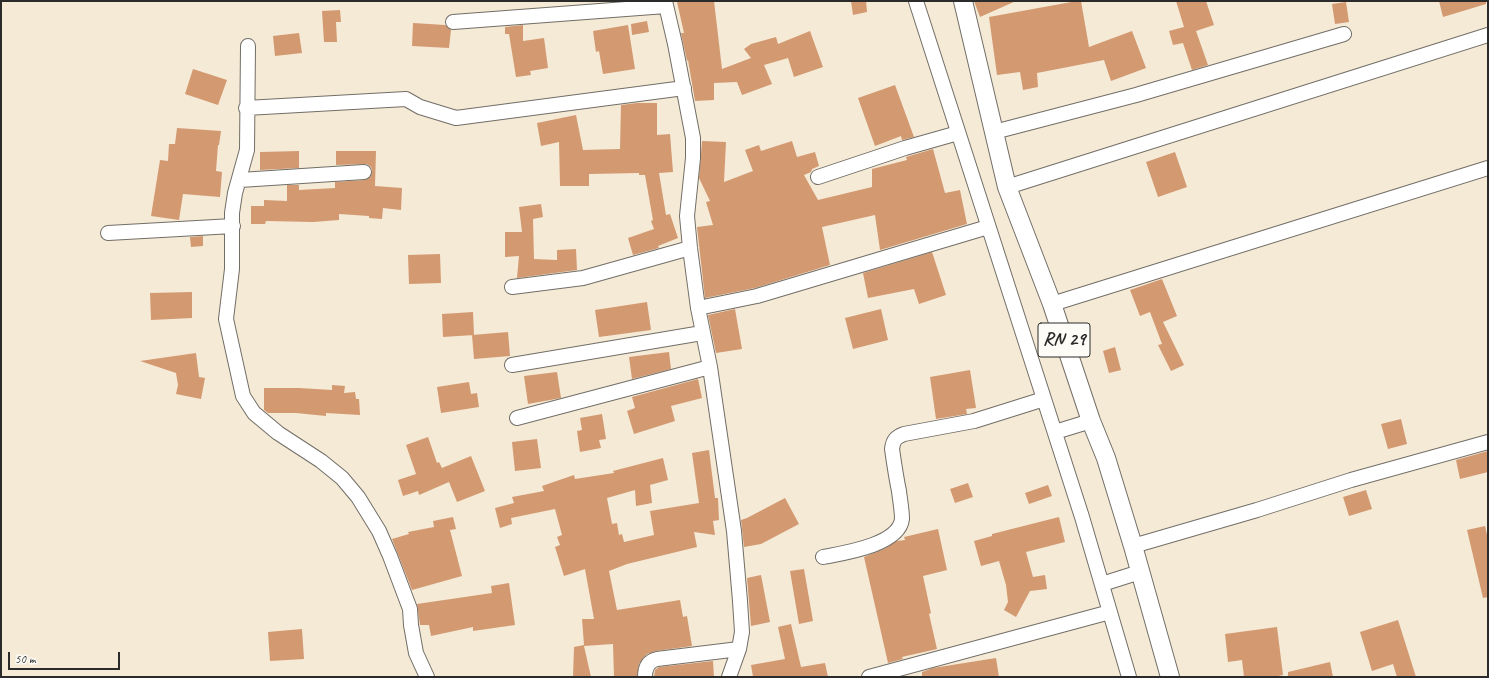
<!DOCTYPE html>
<html>
<head>
<meta charset="utf-8">
<style>
  body { margin:0 }
  #map { position:relative; width:1489px; height:678px; overflow:hidden; background:#f5ead6; font-family:Caveat,sans-serif }
  canvas { display:block }
  .frame { position:absolute; inset:0; border:2px solid #2b2b2b; pointer-events:none }
  .scale { position:absolute; left:8px; top:652px; width:112px; height:18px; box-sizing:border-box; border:2px solid #2b2b2b; border-top:0; padding-left:5px; font-size:12px; line-height:14px; white-space:nowrap; color:#2b2b2b; -webkit-text-stroke:3px #fdfcf7; paint-order:stroke }
</style>
</head>
<body>
<div id="map">
<canvas width="1489" height="678"></canvas>
<div class="frame"></div>
<div class="scale">50 m</div>
</div>
<script>
const context = document.querySelector('canvas').getContext('2d');
context.lineJoin = 'round';
function fill(path, color) {
  context.fillStyle = color;
  context.fill(path, 'evenodd');
}
function stroke(path, color, width, dash) {
  context.strokeStyle = color;
  context.lineWidth = width;
  context.lineCap = dash ? 'butt' : 'round';
  context.setLineDash(dash || []);
  context.stroke(path);
}
function write(font, color, halo, rows, align = 'center') {
  context.font = font + ' Caveat,sans-serif';
  context.lineWidth = 4;
  context.setLineDash([]);
  context.textBaseline = 'middle';
  context.strokeStyle = halo;
  context.fillStyle = color;
  for (const [text, x, y, turn = 0] of rows) {
    context.save();
    context.translate(x, y);
    context.rotate((+turn || 0) * Math.PI / 180);
    context.textAlign = isNaN(turn) ? turn : align;
    if (halo) context.strokeText(text, 0, 0);
    context.fillText(text, 0, 0);
    context.restore();
  }
}
const building = new Path2D(`
  M684,1h30l8,68 29,-11 -7,-9 7,-5 25,-7 2,7 32,-13 13,36 -29,10 -6,-19 -24,7 8,19 -30,11 -5,-13 -23,1v17l-19,1 -7,-41 -1,1 -6,-28h3l-7,-31z
  M851,1h15l1,11 -14,3z
  M974,1h42l-36,16z
  M1077,1h4l8,46 43,-16 14,37 -35,13 -7,-21 -67,13 1,14 -15,3 -3,-18 -23,3 -8,-58z
  M1176,1h30l8,24 -18,6 12,34 -16,5 -9,-27 -10,2 -4,-14 15,-4z
  M1439,1h47v3l-43,13z
  M1346,2l3,20 -14,2 -3,-20z
  M340,10l1,12h-5l1,20h-13l-2,-31z
  M647,21l2,11 -17,3 -1,-11z
  M413,23l32,2 6,5 -2,18 -37,-2z
  M523,25v16l21,-3 4,30 -18,3 1,4 -15,2 -7,-43h-4v-7z
  M628,25l7,44 -32,5 -4,-23 -3,1 -3,-21z
  M299,33l3,20 -27,3 -2,-20z
  M193,69l34,11 -9,25 -33,-11z
  M895,85l19,52 -12,3 -1,-4 -26,10 -17,-48z
  M637,103h20v32l13,-1 3,38 -14,1 7,42 4,-1 8,24 -20,8 1,2 -26,7 -5,-17 26,-9 -3,-8 2,-1 -8,-45h-6v-2l-50,1v12h-29l-1,-44 -18,4 -4,-23 39,-8 7,35 37,-1 1,-44z
  M177,128l44,3 -2,14h-1l-2,26 6,1 -2,25 -37,-3 -4,26 -28,-4 9,-56 8,1 1,-17h6z
  M702,141l24,1 -2,40 29,-11 -8,-21 14,-5 2,6 31,-10 5,16 18,-5 4,14 -7,3 -1,3 -7,3 14,25 54,-13v-18l35,-9 -1,-3 27,-8 12,44 15,-3 7,34 -87,26 -5,-35 -53,12 8,38 -75,23 -50,10 -8,-71 16,-2 -7,-23 4,-1 -11,-23z
  M299,151v17l-39,2v-18z
  M336,151h40l-1,35 27,2 -1,22 -18,-2 -1,11 -13,-1v-2l-30,-2v6l-26,2 -47,-1 -1,3h-14v-18h13v-6l23,1v-16h12v5l36,-2v-6l30,-2 6,-4 1,-5 -1,-4 -4,-3 -31,1z
  M1175,152l12,35 -29,10 -12,-35z
  M541,204l2,13 -10,2 1,40 23,1v-10l19,-1 1,21 -60,8 2,-22 -14,1v-25h17l-3,-25z
  M203,236v10l-12,1 -1,-10z
  M932,252l14,43 -27,9 -5,-15 -46,9 -5,-25z
  M440,254l1,29 -32,1 -1,-29z
  M1162,279l15,37 -14,6 21,43 -13,6 -13,-26 4,-1 -12,-32 -10,4 -10,-26z
  M192,292v26l-41,2 -1,-27z
  M647,302l4,28 -52,7 -4,-27z
  M735,309l7,40 -26,4 -8,-38z
  M881,309l7,31 -35,9 -8,-31z
  M473,312l1,23 -31,2 -1,-23z
  M508,332l2,24 -36,3 -2,-24z
  M1115,347l6,23 -12,3 -6,-22z
  M669,352l2,17 -39,10 -3,-22z
  M196,353l3,24 6,1 -4,21 -25,-5 2,-9 -2,-12 -36,-12z
  M970,370l6,38 -10,1 1,5 -31,5 -6,-42z
  M557,372l4,26 -33,6 -4,-28z
  M698,379l4,19 -31,8 4,15 -41,13 -7,-23 8,-3 -3,-11z
  M469,382l2,12 6,-1 2,14 -38,6 -4,-26z
  M332,385l13,1 -1,7 11,-1 1,7h3l1,16 -34,-2v3l-30,-3h-28l-4,-3v-22h35l33,2z
  M602,414l4,25 -7,1 2,8 -21,4 -3,-21 5,-1 -2,-12z
  M1401,419l6,25 -19,5 -7,-25z
  M428,437l9,26 2,-1 3,6 29,-12 14,35 -28,11 -8,-20 -30,13 -1,-4 -15,5 -5,-16 18,-6 -10,-29z
  M537,439l4,29 -26,3 -3,-29z
  M709,450l6,48h3l1,22 -6,1 2,14 -21,-3 3,15 -70,17 -18,7 8,39 63,-10 3,17 4,-1 5,30 -36,5 -9,3 -4,4 -4,6 -2,13h-23l-1,-33 -29,2 7,31h-18l1,-30 10,-2 -2,-26h12l-9,-50 -21,7 -9,-29 5,-2 -3,-8 5,-2 -7,-26 -44,9 1,6 -12,4 -5,-20 19,-5 -2,-6 32,-6 -2,-5 32,-11 1,4 39,-6 -1,-2 50,-13 5,22 -18,5 2,18 -16,3 -1,-16 -28,8 5,26 5,-1 2,12 3,-1 2,8 30,-7 -4,-24 49,-8 -7,-50z
  M1488,451v21l-28,7 -4,-19z
  M968,483l5,14 -18,6 -5,-14z
  M1048,485l4,11 -23,8 -4,-11z
  M1366,490l6,19 -23,7 -6,-19z
  M785,498l14,26 -38,20 -17,3 -3,-27 6,-2z
  M453,517l3,12 -6,1 12,46 -50,14 -20,-51 17,-5 -1,-2 26,-5 -1,-6z
  M1059,517l6,25 -39,10 7,25 12,-2 2,14 -17,2 -14,26 -12,-7 4,-8 -2,-17 -7,-24 -18,5 -7,-25 18,-5v-2z
  M1485,526l3,13v58l-5,1 -16,-68z
  M938,529l9,41 -24,6 8,37 -2,1 8,35 -35,8 1,2 -15,4 -24,-106 20,-8 13,-8 8,-1 -1,-3z
  M804,569l9,52 -14,3 -9,-53z
  M761,575l9,47 -19,4 -4,-48z
  M509,583l6,42 -42,6v-4l-42,9 -2,-11h-9l-3,-21 75,-11 -1,-7z
  M1398,620l18,57h-19l-4,-13 -21,7 -12,-39z
  M791,624l10,43 24,-4 3,14h-75l-2,-12 34,-6 -7,-32z
  M1277,627l6,48 -5,1v1h-34l-2,-17 -14,2 -3,-28z
  M302,629l2,30 -34,2 -2,-29z
  M996,658l3,19h-77v-5l11,-4z
  M713,661l1,16h-60l1,-7 4,-3z
  M1330,662l3,15h-45v-5z`);
const minor = new Path2D(`
  M665,1l10,43 18,94v20l-6,58 3,32 8,60 12,59 24,164 6,70 2,31 -3,17 -10,28
  M916,1l166,516 47,160
  M453,22l213,-16
  M248,46l-1,104 -12,43 -3,20v56l-6,50 17,77 11,17 24,20 43,28 21,17 16,19 21,34 11,25 20,53 1,16 5,28 11,24
  M246,108l160,-9 14,8 36,11 228,-30
  M994,132l142,-37 208,-61
  M818,177l87,-29 53,-15
  M240,180l124,-8
  M1007,187l481,-152
  M108,233l125,-7
  M512,287l71,-9 107,-30
  M1052,304l436,-136
  M698,308l59,-12 231,-69
  M512,365l190,-32
  M517,418l193,-51
  M1055,432l36,-11
  M1133,546l124,-36 94,-30 137,-38
  M823,557c21,-4 76,-12 79,-38 0,-9 -2,-19 -3,-28 -3,-14 -5,-28 -7,-42 1,-9 4,-12 12,-15l70,-13 70,-22
  M1102,584l38,-12
  M645,677c0,-9 3,-16 12,-18l82,-10
  M869,677l241,-65`);
const major = new Path2D(`
  M963,1l44,186 45,117 39,117 15,37 27,88 37,131`);
const shields = [
  [1064,340,52]
];
const shieldNames = [
  ["RN 29",1064,340]
];
fill(building, '#d39971');
stroke(minor, '#726e67', 16);
stroke(major, '#726e67', 20);
stroke(minor, '#fff', 14);
stroke(major, '#fff', 18);
for (const [x, y, w] of shields) {
  const box = new Path2D();
  box.roundRect(x - w / 2, y - 17, w, 34, 3);
  context.fillStyle = '#fdfcf7';
  context.fill(box);
  stroke(box, '#2b2b2b', 1);
}
write('bold 19px', '#2b2b2b', null, shieldNames);
</script>
</body>
</html>
